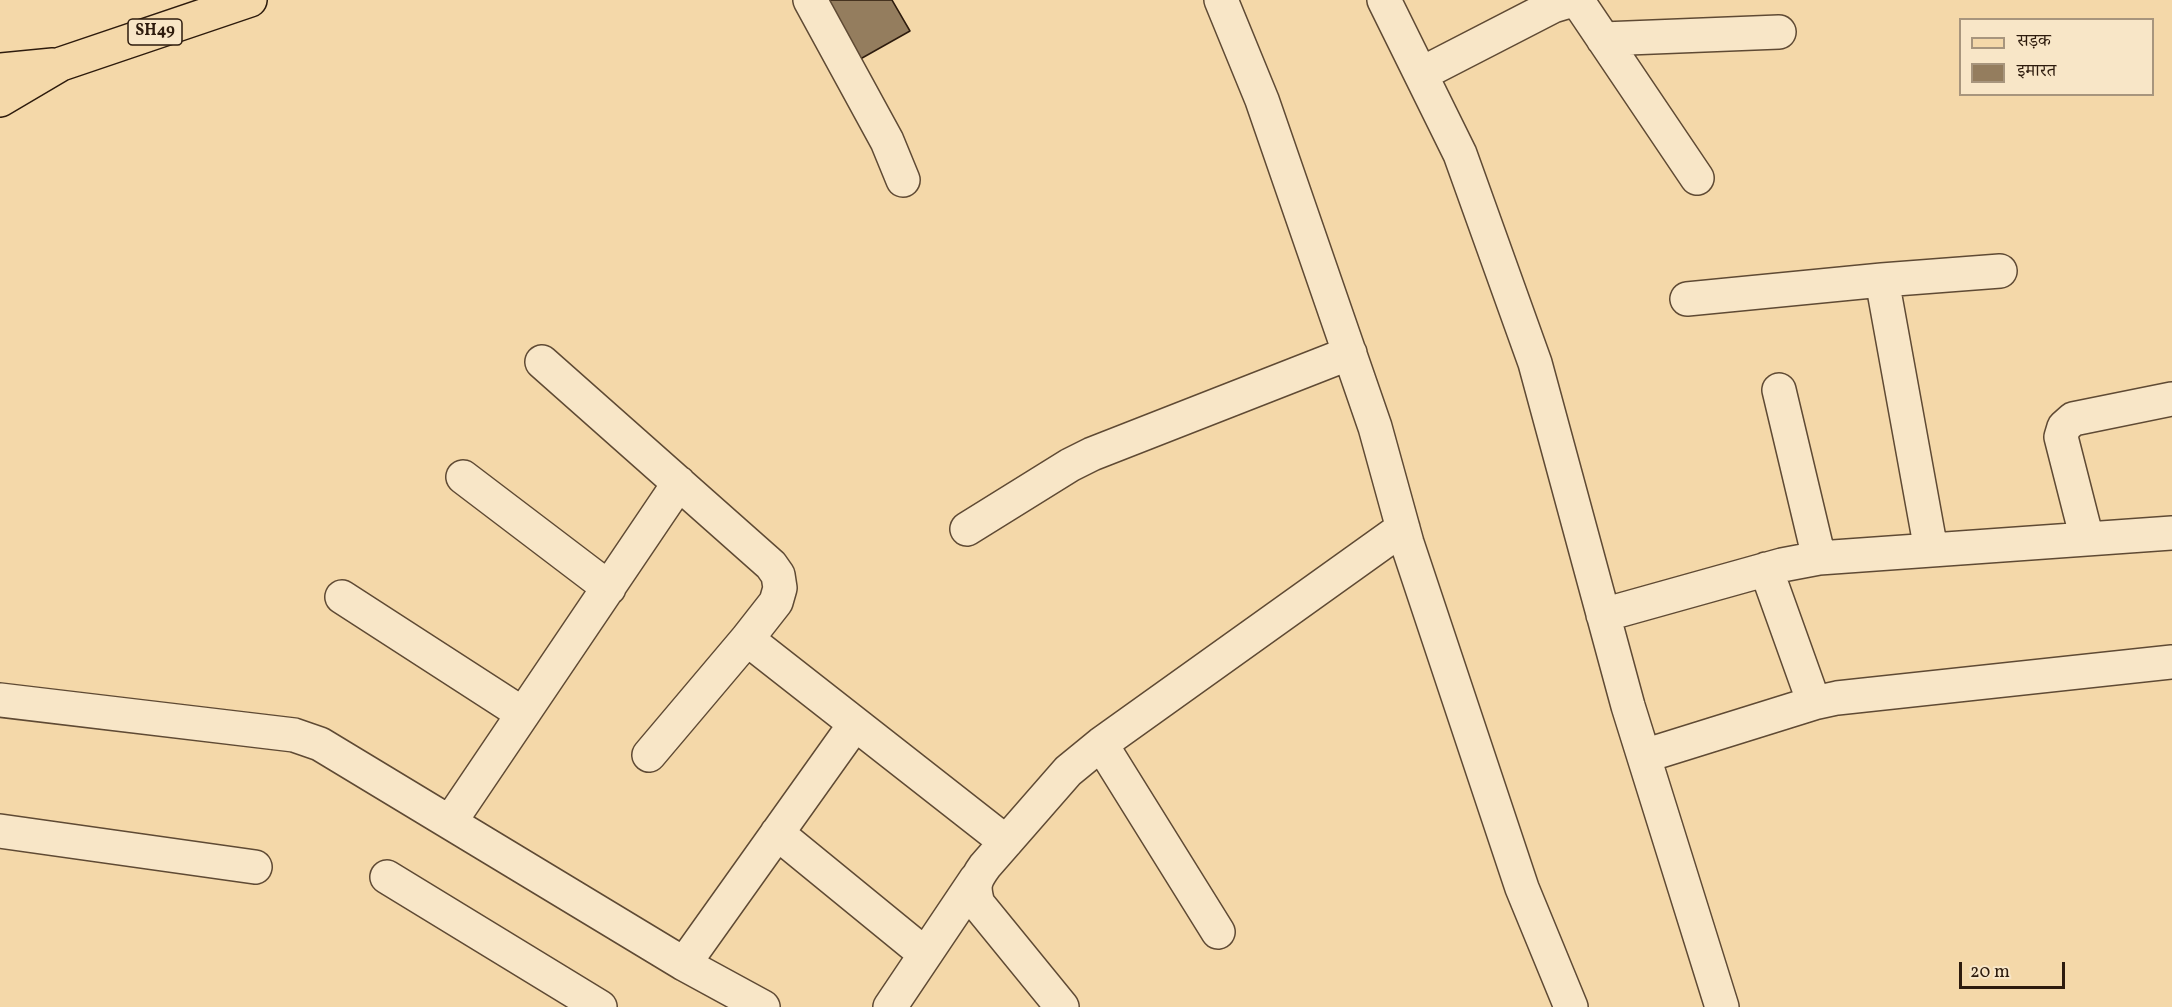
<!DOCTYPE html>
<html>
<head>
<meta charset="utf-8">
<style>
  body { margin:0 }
  #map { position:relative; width:2172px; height:1007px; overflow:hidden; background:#f4d8a9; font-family:Vollkorn,"Noto Serif Devanagari",serif }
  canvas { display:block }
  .legend { position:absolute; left:1959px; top:18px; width:195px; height:78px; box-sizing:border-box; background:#f8e6c7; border:2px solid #a7957d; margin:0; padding:8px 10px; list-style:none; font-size:18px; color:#2d1b0d }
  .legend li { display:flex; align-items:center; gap:12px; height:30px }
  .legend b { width:30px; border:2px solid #a7957d }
  .scale { position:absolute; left:1959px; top:962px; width:106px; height:27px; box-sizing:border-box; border:3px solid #2d1b0d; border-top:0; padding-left:8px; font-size:18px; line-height:21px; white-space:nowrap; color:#2d1b0d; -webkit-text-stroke:4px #f8e6c7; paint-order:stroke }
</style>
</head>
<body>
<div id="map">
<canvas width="2172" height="1007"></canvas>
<ul class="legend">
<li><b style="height:8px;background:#f4d8a9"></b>सड़क</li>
<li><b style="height:16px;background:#947d5e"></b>इमारत</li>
</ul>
<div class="scale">20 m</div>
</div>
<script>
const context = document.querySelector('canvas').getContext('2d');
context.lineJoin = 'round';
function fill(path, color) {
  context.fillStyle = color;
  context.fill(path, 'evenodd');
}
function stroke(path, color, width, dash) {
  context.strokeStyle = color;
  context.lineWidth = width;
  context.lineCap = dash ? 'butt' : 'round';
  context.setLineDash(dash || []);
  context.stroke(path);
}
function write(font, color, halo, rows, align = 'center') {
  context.font = font + ' Vollkorn,serif';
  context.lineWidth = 4.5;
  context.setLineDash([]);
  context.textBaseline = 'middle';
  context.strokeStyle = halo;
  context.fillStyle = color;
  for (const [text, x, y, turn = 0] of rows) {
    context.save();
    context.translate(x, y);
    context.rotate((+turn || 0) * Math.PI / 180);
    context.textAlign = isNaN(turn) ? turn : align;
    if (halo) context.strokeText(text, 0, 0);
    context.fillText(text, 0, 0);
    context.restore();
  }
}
const building = new Path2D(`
  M820,0h72l18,31 -55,31z`);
const minor = new Path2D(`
  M810,0l77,141 16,39
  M1221,0l41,100 113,327 32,116 115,345 49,119
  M1384,0l76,154 75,209 93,343 94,301
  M1577,0l120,178
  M1603,39l176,-7
  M1421,74l132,-68 20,-6
  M1882,280l49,270
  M1687,299l195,-19 118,-9
  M542,362l229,203 7,10 2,13 -4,14 -29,37 -98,116
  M1779,390l40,168
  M463,477l146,111
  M967,529l103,-64 22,-11 258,-101
  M2087,539l-26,-102 3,-10 9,-8 99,-20
  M1766,569l48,134
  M342,597l181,117
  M1603,615l179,-50 37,-7 353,-25
  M747,639l259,203
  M0,700l294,35 26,9 364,220 79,43
  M1101,744l117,188
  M1644,756l170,-53 23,-5 335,-36
  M450,822l229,-339
  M0,831l255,36
  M777,833l148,121
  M387,877l213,130
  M684,964l171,-240
  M890,1007l86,-128
  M1062,1007l-84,-103c-5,-18 -4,-23 7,-38l83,-95 33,-27 302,-216`);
const primary = new Path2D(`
  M0,70l53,-5
  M0,100l61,-36 189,-64`);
const shields = [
  [155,32,54]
];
const shieldNames = [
  ["SH49",155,32]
];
fill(building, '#947d5e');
stroke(building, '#2d1b0d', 1.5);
stroke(minor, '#5f4a34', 36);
stroke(primary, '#2d1b0d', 36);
stroke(minor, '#f8e6c7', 33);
stroke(primary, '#f4d8a9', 33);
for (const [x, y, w] of shields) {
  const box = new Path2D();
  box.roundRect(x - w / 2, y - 13, w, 26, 4.5);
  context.fillStyle = '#f8e6c7';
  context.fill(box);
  stroke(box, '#2d1b0d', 1.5);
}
write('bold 16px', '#2d1b0d', null, shieldNames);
</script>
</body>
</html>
